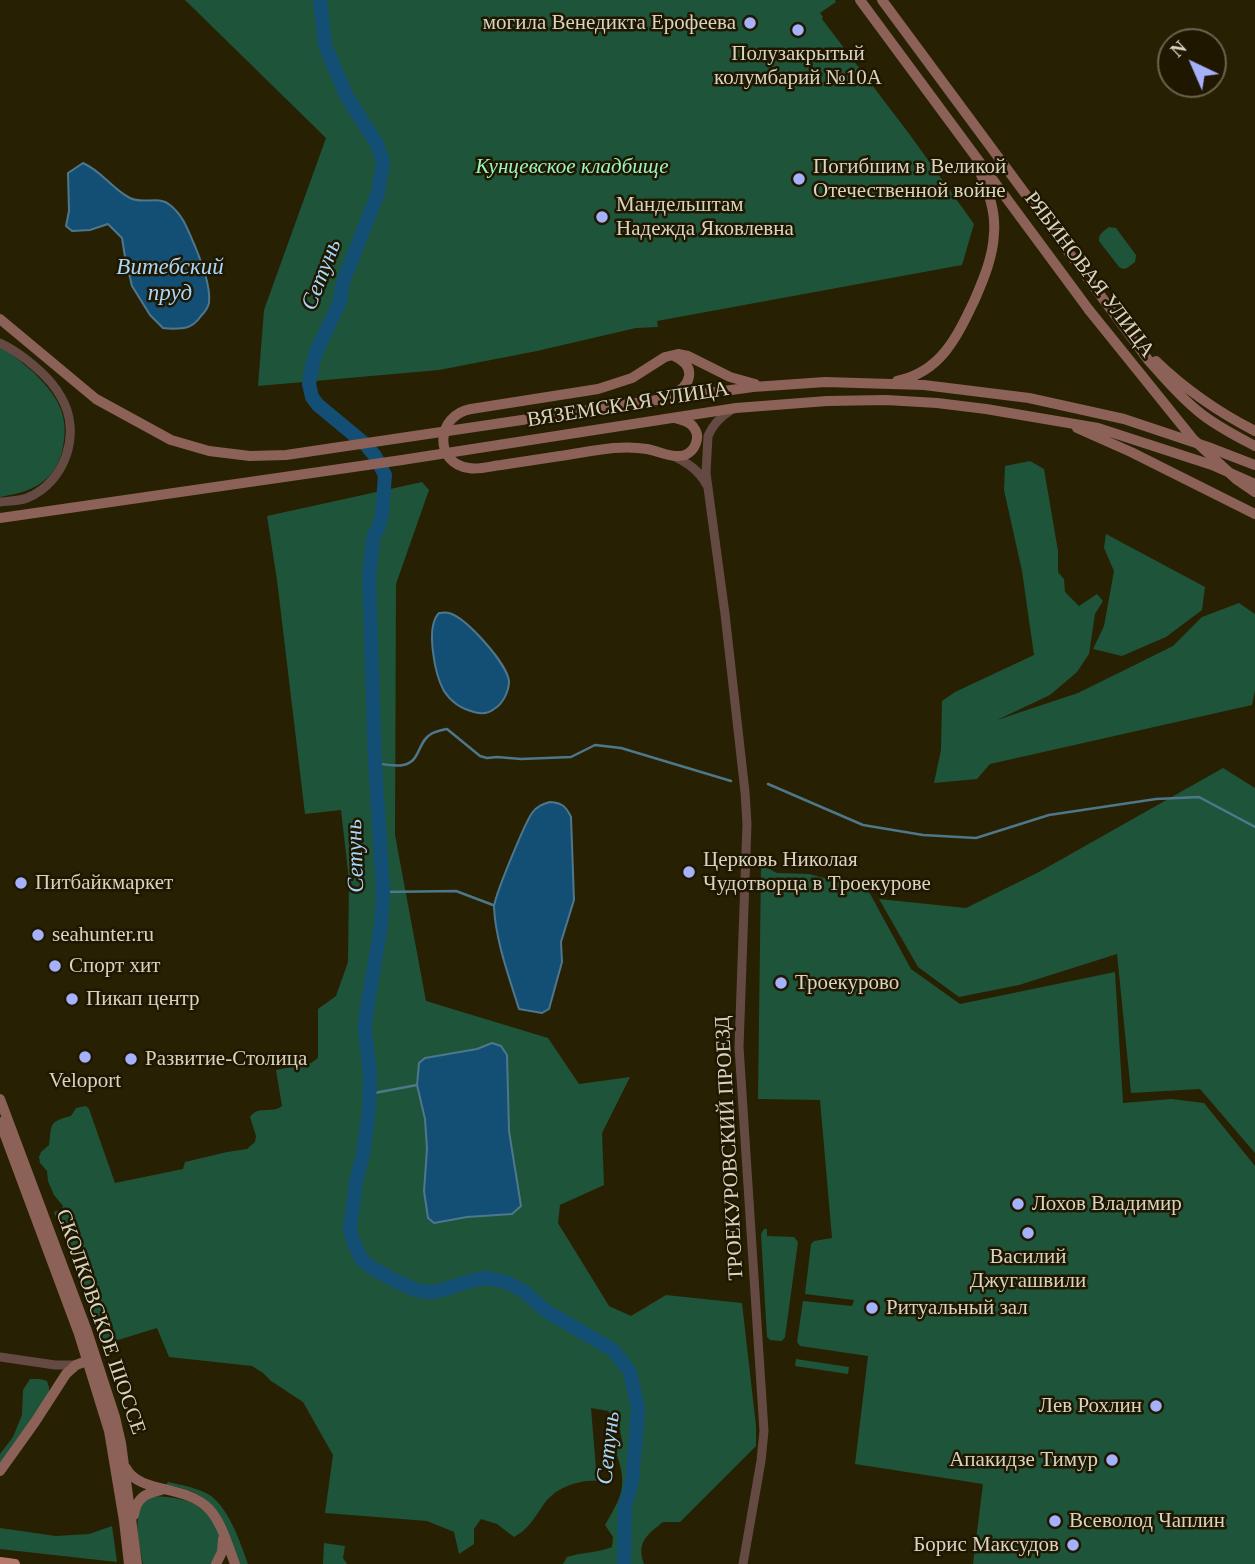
<!DOCTYPE html>
<html>
<head>
<meta charset="utf-8">
<style>
  body { margin:0 }
  #map { position:relative; width:1255px; height:1564px; overflow:hidden; background:#282002; font-family:"Times New Roman",serif }
  canvas { display:block }
  .north { position:absolute; left:1157px; top:28px; width:70px; height:70px; box-sizing:border-box; background:#1f1700; border:2px solid #69634e; border-radius:50%; rotate:316deg; font-size:19px; font-weight:700; line-height:28px; text-align:center; color:#d8d4c2 }
  .north::after { content:''; display:block; margin:auto; width:24px; height:32px; background:#a6b1fc; clip-path:polygon(50% 0,100% 100%,50% 72%,0 100%) }
</style>
</head>
<body>
<div id="map">
<canvas width="1255" height="1564"></canvas>
<div class="north">N</div>
</div>
<script>
const context = document.querySelector('canvas').getContext('2d');
context.lineJoin = 'round';
function fill(path, color) {
  context.fillStyle = color;
  context.fill(path, 'evenodd');
}
function stroke(path, color, width, dash) {
  context.strokeStyle = color;
  context.lineWidth = width;
  context.lineCap = dash ? 'butt' : 'round';
  context.setLineDash(dash || []);
  context.stroke(path);
}
function write(font, color, halo, rows, align = 'center') {
  context.font = font + ' "Times New Roman",serif';
  context.lineWidth = 5;
  context.setLineDash([]);
  context.textBaseline = 'middle';
  context.strokeStyle = halo;
  context.fillStyle = color;
  for (const [text, x, y, turn = 0] of rows) {
    context.save();
    context.translate(x, y);
    context.rotate((+turn || 0) * Math.PI / 180);
    context.textAlign = isNaN(turn) ? turn : align;
    if (halo) context.strokeText(text, 0, 0);
    context.fillText(text, 0, 0);
    context.restore();
  }
}
const green = new Path2D(`
  M185,0h650l1,2 -16,11 3,4 -1,2 88,116 64,89 -12,41 -305,56 1,6 -22,1 -99,23 -98,19 -181,16 6,-76 62,-172z
  M1109,227l7,1 20,27 -1,7 -8,6 -4,1 -4,-2 -20,-26c-1,-7 5,-10 10,-14z
  M0,347c12,6 21,15 31,23 26,25 40,44 31,82 -3,11 -10,24 -21,31 -12,9 -27,11 -41,14z
  M1030,461l14,8 14,82v21l6,7 1,13 14,14 18,-12 6,7 -8,13 -6,40 -12,18 -27,23 -53,25 81,-27 95,-47 29,-29 37,-14 16,11v76l-3,15 -262,59 -13,15 -43,4 7,-33 1,-49 13,-9 79,-37 -12,-84 -18,-81 1,-24z
  M422,482l7,8 -33,94 -1,251 31,166 122,37 31,46 51,-7 -28,56 2,52 -44,20 -2,18 51,83 22,10 35,-21 76,8 14,123v20l-76,76h-17c-16,13 -27,20 -19,42h-81l4,-7c15,-5 30,-4 45,-10l1,-10 -8,-12c17,-29 23,-40 11,-72l6,-13 -4,-19 -10,-10 -17,-3 6,73c-16,-2 -39,6 -50,19 -12,15 -15,27 -33,37l-17,-13 -16,-5 -7,10v15l-15,10 -5,-22 -27,-11 -102,-8 8,-58 -30,-53 -32,-21 -8,-8 -11,-7 -83,-9 -12,-29 -55,17 -23,-68 -25,-65 8,-3 1,-3 -9,-11 -6,-14 -1,-10 -7,-8 -1,-6 2,-5 8,-7c3,-21 -1,-23 22,-29l5,-8 10,-2 3,3 26,74 68,-14 2,-7 42,-10 20,-3 8,-7 1,-6 -6,-19c8,-12 22,-3 32,-11l-6,-36 35,-7 7,-5v-49l18,-13 12,-34 1,-82 -8,-70 -36,4 -28,-234 -10,-64zM492,1043l15,12 2,76 -42,86 -33,6 -10,-32 3,-42 -2,-30 52,-70z
  M1106,534l99,53 -3,23 -36,27 -44,19 -29,-7 11,-23 10,-55 -10,-23z
  M1223,768l32,20v365l-55,-64 -69,4 -14,-139 -98,31 -60,12 -41,-30 -39,-68 87,9 73,-36z
  M761,865l16,8 32,1 59,16 43,79 49,35 155,-32 8,131 48,-4 33,4 51,63v398h-282l10,-80 -128,-20 13,-108 -68,-10 -3,-4 6,-41 49,5 2,-6 -49,-6 6,-50 3,-3 18,-3 -12,-138 -62,-1z
  M764,1229h3v7l27,1 4,5 -13,95 -3,4 -12,-1 -3,-3 -6,-103z
  M796,1359l53,8 -1,7 -53,-8z
  M30,1379h10l7,2 2,6v7l-49,69v-9l13,-17 9,-22 1,-25z
  M168,1482c13,3 26,5 38,11 22,11 34,49 42,71h-8c-25,-42 -14,-70 -74,-79z
  M156,1496c23,2 45,4 57,26 4,6 8,14 7,21 0,7 -4,14 -5,21h-72c-3,-21 -16,-62 13,-68z
  M112,1526l5,36 -117,-13v-21l56,8 33,-2z
  M324,1543l21,3 -2,12 4,6h-24z`);
const water = new Path2D(`
  M83,163c20,9 29,26 47,35 13,7 28,-3 40,7 14,11 18,26 25,41 6,15 16,40 14,57 -1,4 -5,10 -8,13 -4,6 -10,11 -17,12 -7,1 -14,1 -21,0l-13,-13 -18,-29 -7,-29 -3,-19 -14,-14 -18,6 -18,1 -6,-5 3,-15 -1,-38z
  M439,613c3,0 7,-1 10,0 18,5 58,51 60,68 0,10 -6,23 -15,28 -6,5 -13,5 -20,3 -12,-3 -23,-10 -30,-21 -9,-16 -19,-64 -5,-78z
  M550,802c12,1 16,4 21,15l3,83 -13,42 1,20 -13,47 -7,4 -23,-4c-10,-32 -23,-67 -25,-101 -1,-9 31,-85 38,-95 5,-7 11,-9 18,-11z
  M492,1043l9,3 6,9 2,76 12,75 -9,8 -45,3 -33,6 -6,-5 -4,-27 3,-42 -2,-30 -8,-34 2,-22 6,-5 52,-9z`);
const stream = new Path2D(`
  M375,763c9,1 19,4 28,2 18,-3 14,-23 28,-31 5,-3 11,-4 16,-5l33,27 7,2 10,-1 24,2 50,-2 24,-12 26,3 110,33
  M768,784l95,41 60,10 53,3 73,-23 107,-16 43,-2 56,30
  M383,892l73,-1 37,14
  M369,1094l48,-9`);
const river = new Path2D(`
  M320,0l5,45 22,52 30,47 6,17 -5,32 -35,89 -3,19 -4,9 -18,38 -5,14 -4,22 3,13 6,8 47,39 10,12 10,19 -3,39 -3,12 -6,12 -4,39 6,186 8,129 -2,33 -16,96v10l5,43 -1,35 -6,45 -7,28 -6,46 3,13 9,19 10,8 24,13 20,9 12,2 11,-1 35,-11 13,-2 22,5 16,9 16,15 7,5 65,38 17,22 8,37 -6,73 -7,24 -1,58`);
const tertiary = new Path2D(`
  M0,343c21,10 50,33 61,54 21,35 5,85 -34,101 -8,3 -18,3 -27,4
  M731,410c-11,7 -18,14 -23,26l-2,37 19,141 20,178 2,32 -8,223 25,384 -3,30 -18,103
  M674,456c13,7 25,14 32,28
  M0,1357l55,8h21`);
const secondary = new Path2D(`
  M860,0l229,310
  M882,0l267,361c16,18 31,36 50,51 17,14 37,24 56,34
  M0,319l96,80 75,41 38,11 41,5 36,-1 364,-54 103,-14 72,-5 99,3 105,13 95,21 84,28 47,18
  M1156,361c30,29 62,51 99,70
  M897,381c44,-9 60,-44 78,-82 9,-21 18,-42 19,-66 2,-23 -7,-46 -17,-67
  M671,396c20,-10 27,-29 3,-40
  M471,409l127,-20 34,-11 33,-21 13,-3 10,2 42,21 25,7
  M1077,428l54,24 124,62
  M560,456c29,-4 58,-12 87,-7 12,2 26,10 38,6 10,-4 16,-18 9,-27 -4,-7 -12,-8 -19,-10
  M0,518l402,-58 334,-52 91,-7 59,-1 51,3 49,6 112,19 114,37 43,19
  M0,1099l87,232 28,86 6,26 16,121
  M0,1122l79,212 30,97 15,90 5,43
  M126,1468c13,26 60,16 83,41 13,14 19,37 26,55
  M0,1471l35,-49 31,-48 10,-9 16,-6
  M134,1515c2,-17 12,-22 27,-25
  M216,1564l6,-12 1,-13`);
const trunk = new Path2D(`
  M0,1562l15,2`);
const secondaryBridge = new Path2D(`
  M1089,310l104,129 43,40 19,13
  M471,409c-35,6 -38,54 -2,59 10,2 22,-2 32,-3 20,-3 39,-6 59,-9`);
const markers = [
  [750,23,7,"#a6b1fc"],
  [798,30,7,"#a6b1fc"],
  [799,179,7,"#a6b1fc"],
  [602,217,7,"#a6b1fc"],
  [689,872,7,"#a6b1fc"],
  [21,883,7,"#a6b1fc"],
  [38,935,7,"#a6b1fc"],
  [55,966,7,"#a6b1fc"],
  [781,983,7,"#a6b1fc"],
  [72,999,7,"#a6b1fc"],
  [85,1057,7,"#a6b1fc"],
  [131,1059,7,"#a6b1fc"],
  [1018,1204,7,"#a6b1fc"],
  [1028,1233,7,"#a6b1fc"],
  [872,1308,7,"#a6b1fc"],
  [1156,1406,7,"#a6b1fc"],
  [1112,1460,7,"#a6b1fc"],
  [1055,1521,7,"#a6b1fc"],
  [1073,1545,7,"#a6b1fc"]
];
const poiNames = [
  ["могила Венедикта Ерофеева",736,23,"right"],
  ["Полузакрытый",798,54,"center"],
  ["колумбарий №10А",798,78,"center"],
  ["Погибшим в Великой",813,167],
  ["Отечественной войне",813,191],
  ["Мандельштам",616,205],
  ["Надежда Яковлевна",616,229],
  ["Церковь Николая",703,860],
  ["Чудотворца в Троекурове",703,884],
  ["Питбайкмаркет",35,883],
  ["seahunter.ru",52,935],
  ["Спорт хит",69,966],
  ["Троекурово",795,983],
  ["Пикап центр",86,999],
  ["Развитие-Столица",145,1059],
  ["Veloport",85,1081,"center"],
  ["Лохов Владимир",1032,1204],
  ["Василий",1028,1257,"center"],
  ["Джугашвили",1028,1281,"center"],
  ["Ритуальный зал",886,1308],
  ["Лев Рохлин",1142,1406,"right"],
  ["Апакидзе Тимур",1098,1460,"right"],
  ["Всеволод Чаплин",1069,1521],
  ["Борис Максудов",1059,1545,"right"]
];
const parkNames = [
  ["Кунцевское кладбище",572,167]
];
const streetNames = [
  ["РЯБИНОВАЯ УЛИЦА",1089,275,53],
  ["ВЯЗЕМСКАЯ УЛИЦА",628,405,-9],
  ["ТРОЕКУРОВСКИЙ ПРОЕЗД",730,1148,-93],
  ["СКОЛКОВСКОЕ ШОССЕ",100,1322,71]
];
const waterNames = [
  ["Витебский",170,268],
  ["пруд",170,294],
  ["Сетунь",322,275,-69],
  ["Сетунь",356,856,-92],
  ["Сетунь",609,1448,-84]
];
fill(green, '#1e5439');
fill(water, '#134f75');
stroke(water, '#4e778c', 2);
stroke(stream, '#4e778c', 2.5);
stroke(river, '#134f75', 14);
stroke(tertiary, '#654a44', 9);
stroke(secondary, '#8c6157', 10);
stroke(trunk, '#b67a6c', 10);
stroke(secondaryBridge, '#8c6157', 10);
for (const [x, y, r, color] of markers) {
  const dot = new Path2D();
  dot.arc(x, y, r, 0, 2 * Math.PI);
  context.fillStyle = color;
  context.fill(dot);
  stroke(dot, '#1f1700', 2.5);
}
write('21px', '#d8d4c2', '#1f1700', poiNames, 'left');
write('italic 21px', '#99f6c1', '#1f1700', parkNames);
write('21px', '#d8d4c2', '#1f1700', streetNames);
write('italic 23px', '#a8d7fb', '#1f1700', waterNames);
</script>
</body>
</html>
